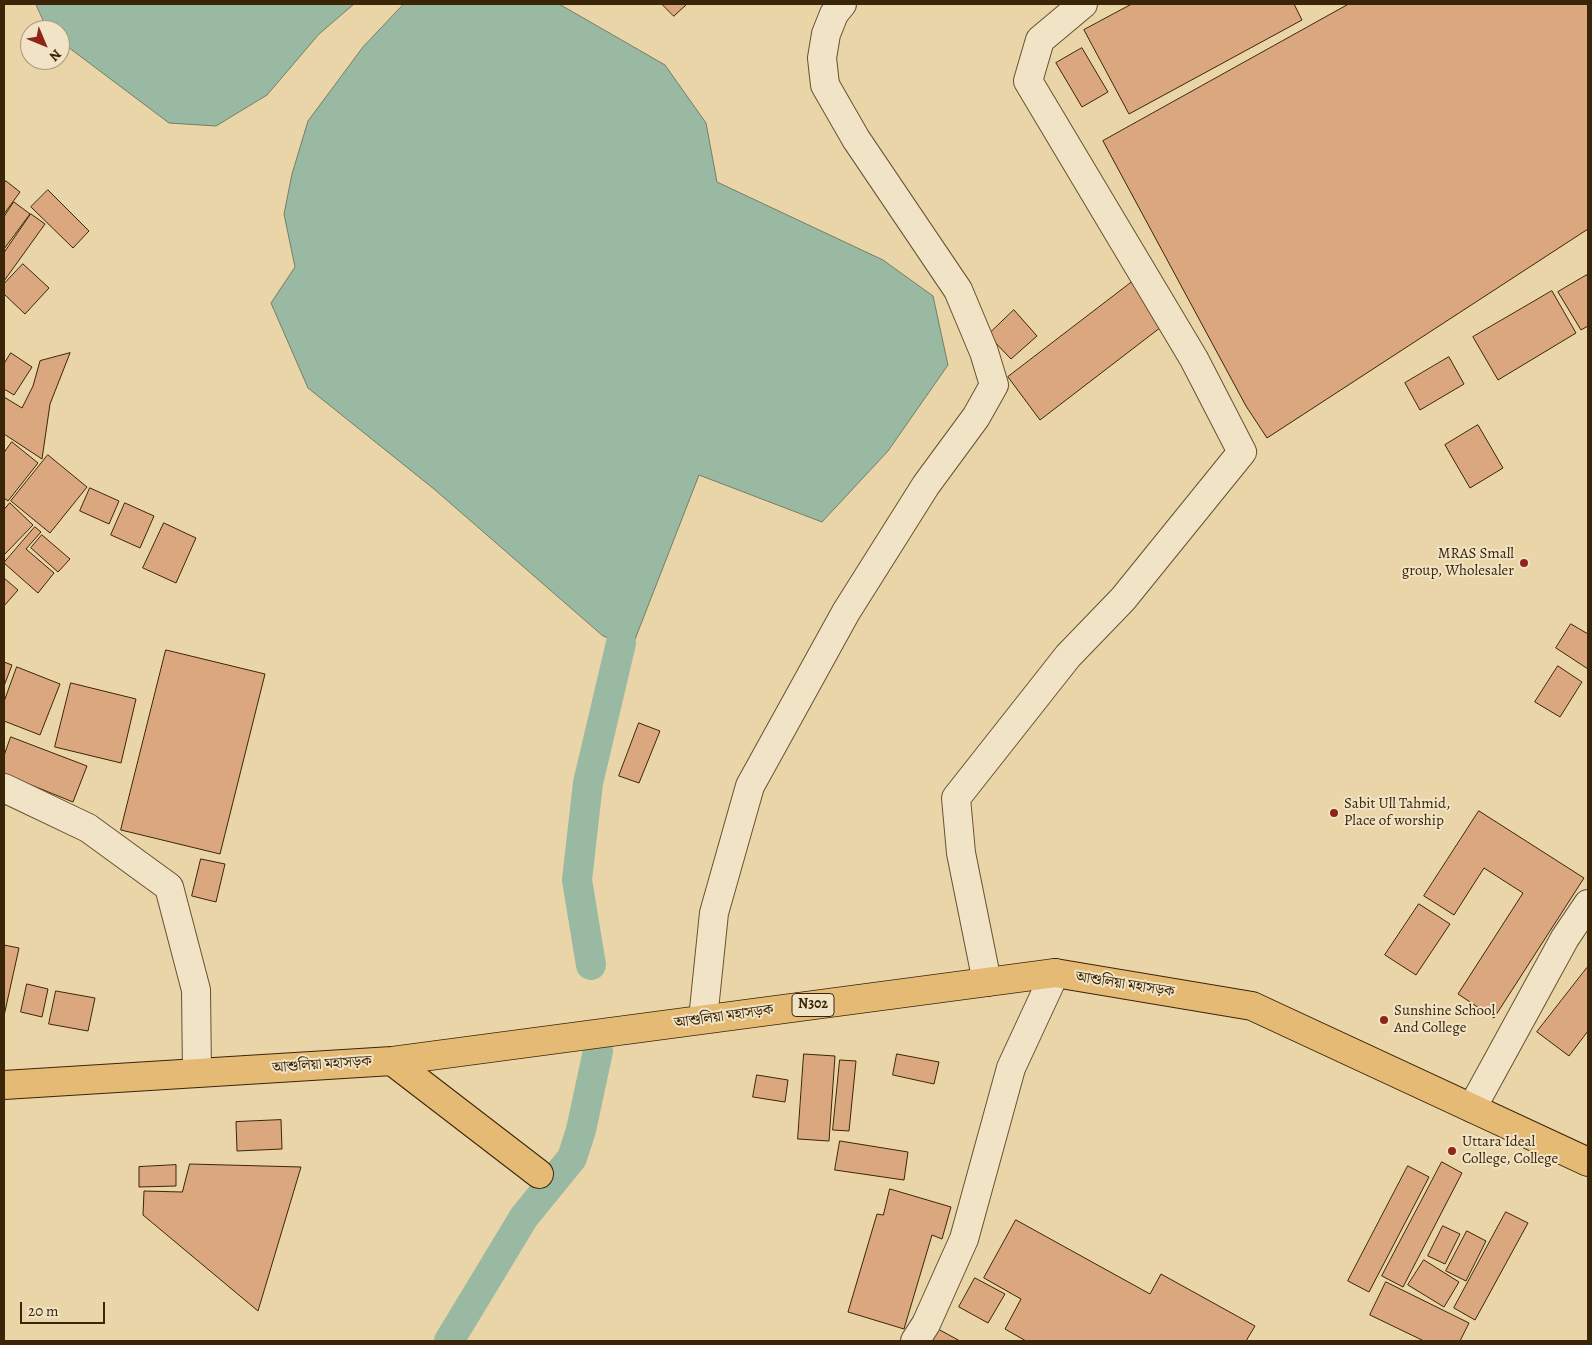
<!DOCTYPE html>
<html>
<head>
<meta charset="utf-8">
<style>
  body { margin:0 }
  #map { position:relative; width:1592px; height:1345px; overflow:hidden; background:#ead5a8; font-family:Alegreya,serif }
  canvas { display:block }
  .frame { position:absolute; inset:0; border:5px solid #3b2509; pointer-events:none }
  .north { position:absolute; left:20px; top:20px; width:50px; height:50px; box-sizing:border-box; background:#f1e4c6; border:1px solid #a8987a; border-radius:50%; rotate:135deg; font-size:14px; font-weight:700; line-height:20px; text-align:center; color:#3b2509 }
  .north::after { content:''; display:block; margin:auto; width:18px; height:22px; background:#8f2418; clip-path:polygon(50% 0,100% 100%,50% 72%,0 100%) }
  .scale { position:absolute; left:20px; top:1302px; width:85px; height:22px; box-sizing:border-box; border:2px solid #3b2509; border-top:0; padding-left:6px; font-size:15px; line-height:18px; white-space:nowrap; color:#3b2509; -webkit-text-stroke:4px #f1e4c6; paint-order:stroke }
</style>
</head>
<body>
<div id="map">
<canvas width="1592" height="1345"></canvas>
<div class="frame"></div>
<div class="north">N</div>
<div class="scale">20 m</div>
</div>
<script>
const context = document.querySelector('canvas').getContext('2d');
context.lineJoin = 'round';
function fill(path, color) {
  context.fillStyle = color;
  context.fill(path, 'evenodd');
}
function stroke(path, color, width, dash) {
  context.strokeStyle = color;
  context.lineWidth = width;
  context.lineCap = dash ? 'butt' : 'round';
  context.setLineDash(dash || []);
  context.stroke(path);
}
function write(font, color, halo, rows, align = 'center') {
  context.font = font + ' Alegreya,"Noto Serif Bengali",serif';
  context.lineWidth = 4;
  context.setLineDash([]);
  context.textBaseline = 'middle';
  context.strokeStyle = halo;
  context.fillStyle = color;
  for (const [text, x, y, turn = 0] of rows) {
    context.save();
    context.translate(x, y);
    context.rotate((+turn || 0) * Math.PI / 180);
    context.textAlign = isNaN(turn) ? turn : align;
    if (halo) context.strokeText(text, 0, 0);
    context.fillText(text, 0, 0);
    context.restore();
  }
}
const water = new Path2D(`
  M36,4h318l-35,30 -52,61 -51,31 -47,-3 -109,-82v-11h-12z
  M404,4h155l106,61 41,58 11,59 166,78 50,36 15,69 -60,86 -66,71 -123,-47 -67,172 -29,-11 -169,-147 -126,-101 -37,-85 24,-36 -11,-53 8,-40 16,-53 55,-74z`);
const canal = new Path2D(`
  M591,965l-14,-85 11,-97 33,-140
  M449,1341l75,-124 48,-59 9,-28 17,-79`);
const building = new Path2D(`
  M662,4h25l-13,12z
  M1132,4h162l8,16 -173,94 -45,-84z
  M1349,4h239v225l-321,209 -21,-32 -143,-265z
  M1082,48l26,44 -26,15 -26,-44z
  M6,181l14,11 -16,22v-30z
  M48,190l41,41 -16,17 -42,-41z
  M14,202l16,12 -26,35v-32z
  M31,214l14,10 -41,57v-28z
  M23,264l26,24 -24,26 -21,-20v-10z
  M1587,275l1,3v48l-7,4 -23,-38z
  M1132,282l33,42 -125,96 -32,-43z
  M1552,291l24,42 -78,47 -25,-43z
  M1014,310l23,26 -26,23 -23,-24z
  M11,353l21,14 -18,28 -10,-6v-25z
  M70,353l-20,51 -8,55 -38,-25v-37l18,11 11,-22 7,-25z
  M1449,357l15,27 -44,26 -15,-27z
  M1478,425l25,43 -33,20 -25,-43z
  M12,442l26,21 -30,38 -4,-3v-45z
  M48,455l39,32 -37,46 -39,-32z
  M90,488l29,13 -10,23 -29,-13z
  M10,503l23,22 -29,30v-45z
  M125,503l29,13 -14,32 -29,-13z
  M164,523l32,15 -20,45 -33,-15z
  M35,527l6,5 -15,17 28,24 -16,20 -34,-30z
  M42,535l28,24 -12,13 -27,-24z
  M4,578l14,12 -14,16z
  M1571,624l17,10v35l-32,-21z
  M166,650l99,24 -45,180 -99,-24z
  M4,662l8,3 -8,21z
  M1558,666l24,16 -22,35 -25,-15z
  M17,667l43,17 -20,51 -36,-14v-19z
  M71,683l65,16 -15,64 -66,-16z
  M639,723l21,8 -21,52 -20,-7z
  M11,737l76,29 -14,36 -69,-28v-18z
  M1479,811l105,67 -90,140 -36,-24 65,-101 -39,-25 -30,47 -30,-19z
  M201,859l24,5 -9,38 -24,-6z
  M1419,904l31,20 -34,51 -31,-20z
  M4,945l15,3 -15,68z
  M1587,968l1,1v62l-19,25 -32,-24z
  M27,984l21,5 -6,28 -21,-5z
  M56,991l39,7 -7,33 -39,-7z
  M804,1054l31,2 -6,85 -31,-2z
  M897,1054l42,8 -5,22 -41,-9z
  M840,1060l16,1 -7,70 -16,-1z
  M757,1075l31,5 -3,22 -32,-5z
  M281,1120l1,29 -45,2 -1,-29z
  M840,1141l68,11 -4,28 -69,-10z
  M1442,1162l20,11 -59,114 -21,-11z
  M190,1164l111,3 -43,144 -115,-96 1,-24 38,1z
  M176,1165v21l-37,1v-20z
  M1408,1166l21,11 -60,115 -21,-11z
  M890,1189l61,18 -9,32 -10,-4 -28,94 -56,-17 29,-98 6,1z
  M1506,1212l22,11 -53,97 -21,-12z
  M1016,1220l134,74 11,-20 94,52 -9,15h-220l-21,-12 16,-30 -37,-21z
  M1443,1226l17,8 -15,30 -17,-8z
  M1467,1231l19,10 -20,40 -20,-10z
  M1424,1260l35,22 -15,25 -36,-22z
  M975,1278l30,16 -17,29 -29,-16z
  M1386,1282l83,41 -9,18h-36l-54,-26z
  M938,1329l22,12h-29z`);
const minor = new Path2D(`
  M4,788l84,40 81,59 27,103 1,83
  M987,982l-26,-129 -5,-55 112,-142 55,-57 119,-147 -48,-93 -166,-278 12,-41 43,-36
  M703,1019l11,-106 36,-127 96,-174 80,-127 50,-68 18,-32 -10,-33 -26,-62 -102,-151 -31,-54 -3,-27 4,-24 8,-20 8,-10
  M1472,1108l93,-170 23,-34
  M915,1341l11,-17 38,-85 47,-171 44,-95`);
const highway = new Path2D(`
  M392,1061l147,113
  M4,1085l388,-24 663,-88 197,33 336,156`);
const markers = [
  [1524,563,5,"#8f2418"],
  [1334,813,5,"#8f2418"],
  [1384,1020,5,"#8f2418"],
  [1452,1151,5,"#8f2418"]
];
const shields = [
  [813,1005,42]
];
const shieldNames = [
  ["N302",813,1005]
];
const poiNames = [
  ["MRAS Small",1514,554,"right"],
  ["group, Wholesaler",1514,571,"right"],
  ["Sabit Ull Tahmid,",1344,804],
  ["Place of worship",1344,821],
  ["Sunshine School",1394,1011],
  ["And College",1394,1028],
  ["Uttara Ideal",1462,1142],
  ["College, College",1462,1159]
];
const streetNames = [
  ["আশুলিয়া মহাসড়ক",1125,985,9],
  ["আশুলিয়া মহাসড়ক",724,1017,-8],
  ["আশুলিয়া মহাসড়ক",322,1065,-4]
];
fill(water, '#99b9a3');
stroke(water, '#737e65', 1);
stroke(canal, '#99b9a3', 30);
fill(building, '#dba77e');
stroke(building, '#3b2509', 1);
stroke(minor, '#675131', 30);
stroke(highway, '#3b2509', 30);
stroke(minor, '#f1e4c6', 28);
stroke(highway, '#e5ba74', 28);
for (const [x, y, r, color] of markers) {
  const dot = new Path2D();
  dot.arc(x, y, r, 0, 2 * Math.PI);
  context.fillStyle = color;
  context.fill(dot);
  stroke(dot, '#f1e4c6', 2);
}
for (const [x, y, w] of shields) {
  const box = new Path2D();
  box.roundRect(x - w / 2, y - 11.5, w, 23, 4);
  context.fillStyle = '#f1e4c6';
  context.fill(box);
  stroke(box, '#3b2509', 1);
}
write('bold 14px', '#3b2509', null, shieldNames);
write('15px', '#3b2509', '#f1e4c6', poiNames, 'left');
write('15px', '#3b2509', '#f1e4c6', streetNames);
</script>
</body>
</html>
